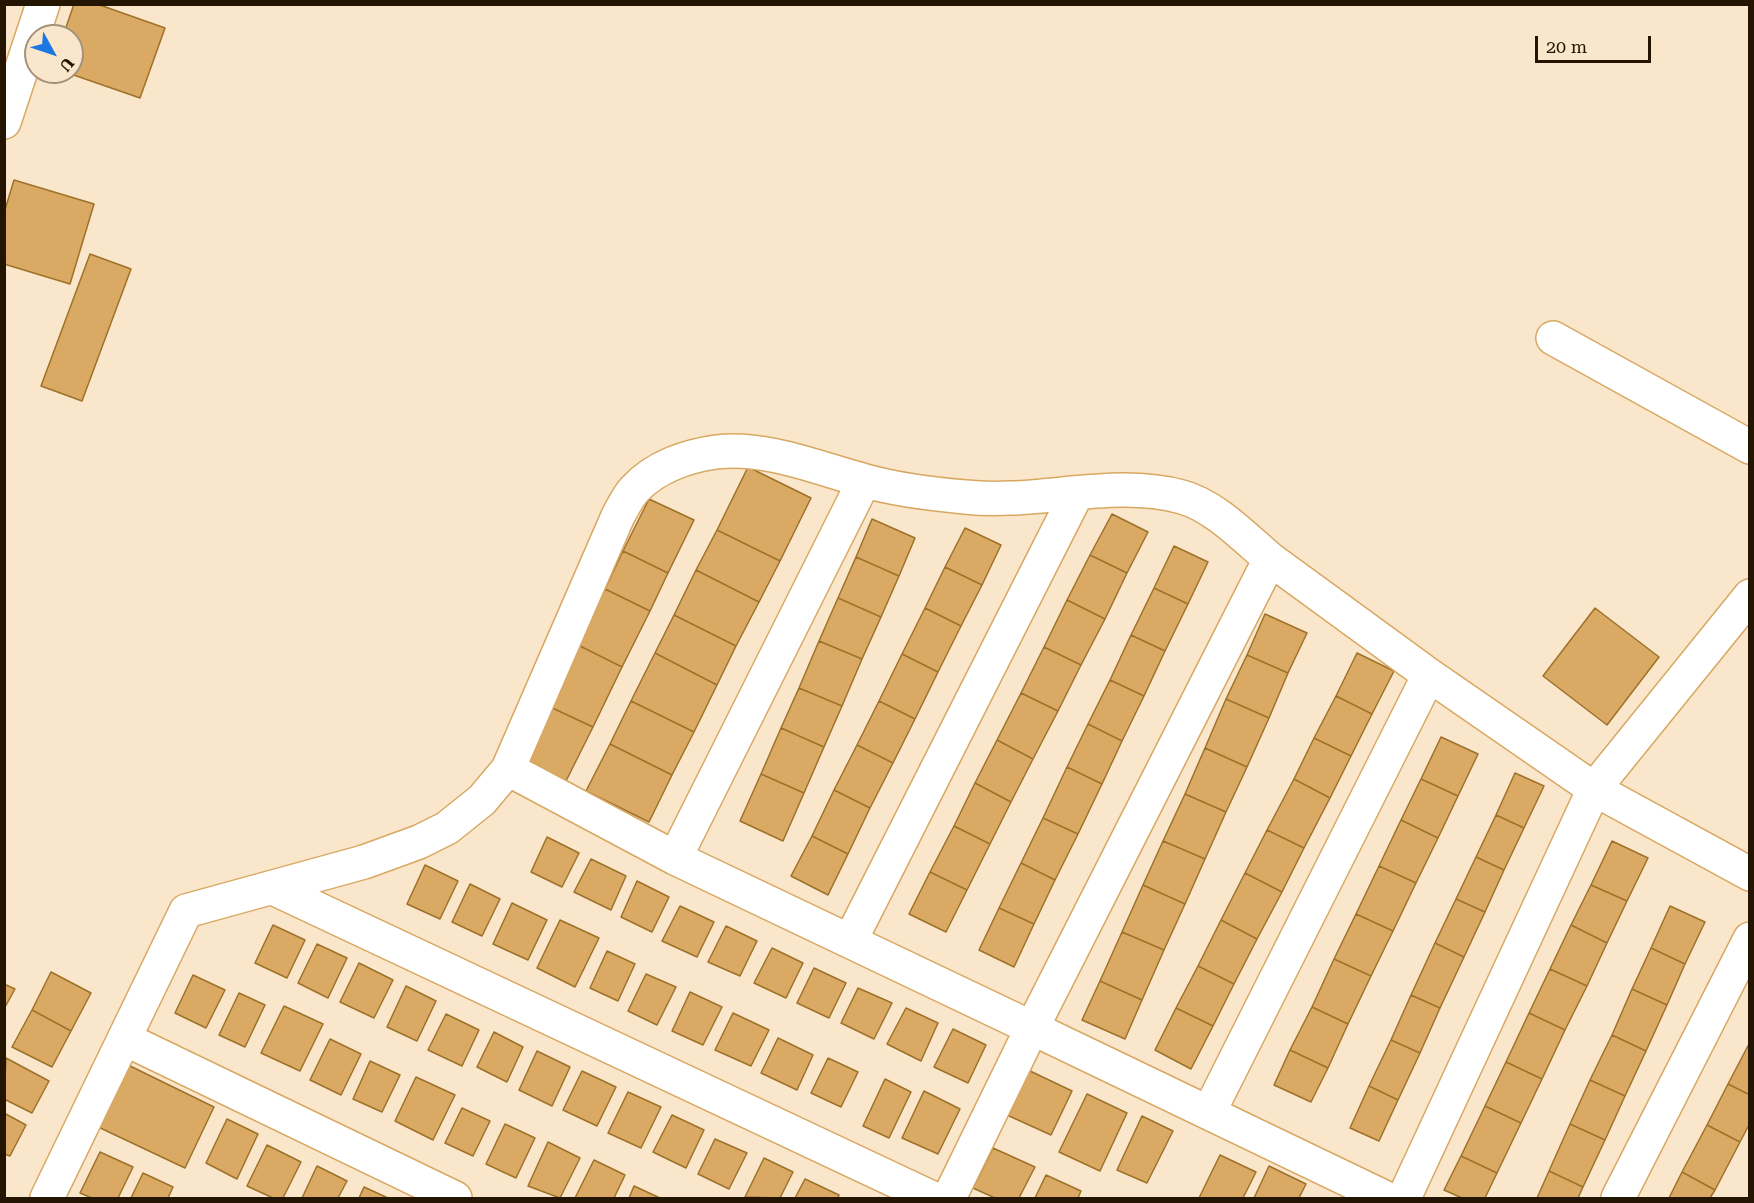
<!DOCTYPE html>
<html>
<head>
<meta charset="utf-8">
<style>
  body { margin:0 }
  #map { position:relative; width:1754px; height:1203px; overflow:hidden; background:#fae6cb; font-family:"Roboto Serif",serif }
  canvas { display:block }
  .frame { position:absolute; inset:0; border:6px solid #231501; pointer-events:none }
  .north { position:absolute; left:24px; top:24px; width:60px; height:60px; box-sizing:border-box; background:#fae6cb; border:2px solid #a4927a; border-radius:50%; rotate:130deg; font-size:16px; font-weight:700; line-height:24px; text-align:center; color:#231501 }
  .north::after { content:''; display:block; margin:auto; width:21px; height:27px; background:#1b77e1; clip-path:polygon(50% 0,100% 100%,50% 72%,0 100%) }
  .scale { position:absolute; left:1535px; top:36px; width:116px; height:27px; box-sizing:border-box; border:3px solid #231501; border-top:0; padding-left:8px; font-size:18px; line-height:21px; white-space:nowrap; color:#231501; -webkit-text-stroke:4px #fae6cb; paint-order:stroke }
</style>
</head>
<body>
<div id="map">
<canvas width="1754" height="1203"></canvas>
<div class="frame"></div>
<div class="north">U</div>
<div class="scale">20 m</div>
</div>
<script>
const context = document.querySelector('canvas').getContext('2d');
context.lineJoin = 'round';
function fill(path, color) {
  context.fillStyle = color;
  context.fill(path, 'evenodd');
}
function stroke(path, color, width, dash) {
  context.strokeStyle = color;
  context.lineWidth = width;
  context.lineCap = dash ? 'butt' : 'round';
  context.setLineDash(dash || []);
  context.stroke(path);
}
const building = new Path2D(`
  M74,4h23l68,24 -25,70 -75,-26h7v-36h-9z
  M14,180l80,24 -24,80 -66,-20v-51z
  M90,254l41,15 -49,132 -41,-15z
  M748,467l63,31 -31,63 -63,-31z
  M649,499l45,21 -26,53 -45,-22z
  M1112,514l36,18 -21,41 -37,-18z
  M872,519l43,19 -16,38 -43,-19z
  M965,528l36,17 -19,40 -37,-18z
  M717,530l63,31 -21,41 -63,-32z
  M1174,546l34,16 -20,42 -34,-16z
  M623,551l45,22 -18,38 -45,-22z
  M1090,555l37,18 -22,46 -38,-19z
  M856,557l43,19 -18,41 -43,-19z
  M945,567l37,18 -21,41 -36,-18z
  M696,570l63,32 -23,44 -62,-31z
  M1154,588l34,16 -23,47 -34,-16z
  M605,589l45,22 -28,56 -44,-22z
  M838,598l43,19 -19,42 -43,-18z
  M1067,600l38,19 -24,46 -37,-18z
  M925,608l36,18 -23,46 -36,-18z
  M1595,608l64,49 -52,68 -64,-49z
  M1265,614l42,19 -19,40 -41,-18z
  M674,615l62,31 -19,39 -62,-32z
  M1131,635l34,16 -21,45 -34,-16z
  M819,641l43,18 -20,47 -43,-18z
  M578,645l44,22 -29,60 -45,-21z
  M1044,647l37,18 -23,46 -37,-18z
  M655,653l62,32 -23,47 -63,-31z
  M1357,653l37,18 -22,43 -36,-18z
  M902,654l36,18 -23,47 -36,-18z
  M1247,655l41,18 -19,45 -43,-19z
  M1110,680l34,16 -22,45 -34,-17z
  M799,688l43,18 -18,41 -43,-19z
  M1021,693l37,18 -25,48 -36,-19z
  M1336,696l36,18 -21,42 -37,-18z
  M1226,699l43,19 -22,49 -42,-19z
  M631,701l63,31 -22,43 -62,-31z
  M879,701l36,18 -22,44 -36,-18z
  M548,706l45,21 -27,54 -44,-21z
  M1088,724l34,17 -20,43 -35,-17z
  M781,728l43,19 -20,46 -43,-19z
  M1441,737l37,17 -20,42 -37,-17z
  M1314,738l37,18 -21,42 -36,-19z
  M997,740l36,19 -22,43 -36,-19z
  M610,744l62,31 -23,47 -63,-31z
  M857,745l36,18 -23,45 -36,-18z
  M1205,748l42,19 -21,45 -41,-18z
  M1067,767l35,17 -24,50 -35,-16z
  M1515,773l29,13 -20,42 -28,-13z
  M761,774l43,19 -21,48 -43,-20z
  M1294,779l36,19 -26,50 -37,-18z
  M1421,779l37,17 -20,42 -37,-18z
  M975,783l36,19 -21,42 -36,-18z
  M834,790l36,18 -22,46 -36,-18z
  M1185,794l41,18 -21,47 -42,-18z
  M1496,815l28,13 -20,42 -28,-13z
  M1043,818l35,16 -23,46 -34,-17z
  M1401,820l37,18 -22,45 -37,-17z
  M954,826l36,18 -23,46 -37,-18z
  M1267,830l37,18 -22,44 -37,-19z
  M812,836l36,18 -20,41 -37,-19z
  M547,837l32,16 -17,34 -31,-15z
  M1163,841l42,18 -20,45 -42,-19z
  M1612,841l36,17 -21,43 -36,-16z
  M1476,857l28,13 -19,42 -29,-13z
  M591,859l35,17 -15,34 -37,-18z
  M1021,863l34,17 -21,44 -35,-16z
  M425,865l33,16 -18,38 -33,-15z
  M1379,866l37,17 -23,48 -37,-17z
  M930,872l37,18 -21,42 -37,-18z
  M1245,873l37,19 -25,47 -36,-19z
  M637,881l32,16 -17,35 -31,-15z
  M470,884l30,15 -18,37 -30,-14z
  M1143,885l42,19 -21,46 -42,-18z
  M1591,885l36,16 -20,42 -36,-18z
  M1456,899l29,13 -21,45 -29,-14z
  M512,903l35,17 -19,40 -35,-16z
  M680,906l34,16 -17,35 -35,-16z
  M1670,906l35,16 -20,42 -34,-16z
  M999,908l35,16 -20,43 -35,-17z
  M1356,914l37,17 -22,45 -37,-17z
  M560,920l39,18 -24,49 -38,-19z
  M1221,920l36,19 -23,45 -36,-18z
  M273,925l32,15 -18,38 -32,-15z
  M1571,925l36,18 -20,43 -37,-17z
  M726,926l31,15 -17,35 -32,-14z
  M1122,932l42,18 -22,50 -42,-19z
  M1435,943l29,14 -24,51 -29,-13z
  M317,944l30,14 -19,40 -30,-15z
  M772,948l31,15 -17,35 -32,-15z
  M1651,948l34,16 -18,41 -35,-16z
  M607,951l28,13 -17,37 -28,-13z
  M1334,959l37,17 -23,48 -36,-17z
  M359,963l34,17 -19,38 -34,-16z
  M1198,966l36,18 -21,42 -37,-18z
  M814,968l32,15 -17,35 -32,-15z
  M1550,969l37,17 -22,44 -36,-17z
  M51,972l40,21 -20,38 -39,-21z
  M646,974l30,13 -19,38 -29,-14z
  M193,975l32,15 -19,38 -31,-15z
  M1100,981l42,19 -17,39 -43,-19z
  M4,984l11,5 -11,20z
  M406,986l30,15 -19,40 -30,-14z
  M858,988l34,15 -18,36 -33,-16z
  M1632,989l35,16 -21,46 -34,-16z
  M690,992l32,15 -19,38 -31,-14z
  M239,993l26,12 -20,42 -26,-12z
  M1411,995l29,13 -20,45 -29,-13z
  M284,1006l39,18 -23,47 -39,-18z
  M1312,1007l36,17 -20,44 -38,-18z
  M906,1008l32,15 -17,38 -34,-17z
  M1176,1008l37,18 -22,43 -36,-19z
  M32,1010l39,21 -19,36 -40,-20z
  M733,1013l36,17 -18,36 -36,-16z
  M1529,1013l36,17 -23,49 -36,-17z
  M446,1014l33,16 -17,36 -34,-16z
  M953,1029l33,16 -18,38 -34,-16z
  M494,1032l29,15 -16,35 -30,-15z
  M1612,1035l34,16 -21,45 -35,-16z
  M778,1038l35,17 -16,35 -36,-17z
  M330,1039l31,15 -20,41 -31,-15z
  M1391,1040l29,13 -22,47 -29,-14z
  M1750,1042v53l-22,-11z
  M1290,1050l38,18 -17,34 -37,-17z
  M537,1051l33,16 -18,39 -33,-16z
  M6,1058l43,23 -17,32 -28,-14z
  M828,1058l30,14 -17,35 -30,-14z
  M370,1061l30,14 -18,37 -29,-13z
  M1506,1062l36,17 -21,44 -36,-17z
  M124,1063l90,44 -29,61 -91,-43z
  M1028,1070l44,21 -21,44 -44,-20z
  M582,1071l34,16 -19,39 -34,-16z
  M416,1077l39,18 -22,45 -38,-19z
  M885,1079l26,13 -22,46 -26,-12z
  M1590,1080l35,16 -20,44 -35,-16z
  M1728,1084l22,11v28l-10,19 -33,-17z
  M1369,1086l29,14 -19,41 -29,-13z
  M924,1091l36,18 -22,45 -36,-16z
  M628,1092l33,15 -20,41 -33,-15z
  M1087,1094l40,19 -27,58 -41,-19z
  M1485,1106l36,17 -24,50 -36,-17z
  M462,1108l28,13 -17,35 -28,-13z
  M4,1113l22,12 -16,31 -6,-2z
  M672,1115l32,15 -18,38 -33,-16z
  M1142,1116l31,15 -26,52 -30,-13z
  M227,1119l31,15 -21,45 -31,-16z
  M505,1124l30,14 -19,40 -30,-14z
  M1570,1124l35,16 -22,47 -34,-16z
  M1707,1125l33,17 -25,48 -33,-18z
  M715,1139l32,14 -18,36 -31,-15z
  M548,1142l32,16 -20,40 -32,-12z
  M267,1145l34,17 -18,36h-10l-26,-12z
  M993,1148l42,19 -16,31h-24l-22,-10z
  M100,1152l33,15 -15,31h-26l-12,-5z
  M1220,1155l36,17 -13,26h-44z
  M1461,1156l36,17 -12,25h-23l-18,-8z
  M764,1158l29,14 -13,26 -35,-1z
  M594,1160l31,15 -11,23h-39z
  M317,1166l30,15 -9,17h-36z
  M1269,1166l37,18 -7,14h-45z
  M1549,1171l34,16 -5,11h-41z
  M1682,1172l33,18 -5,8h-41z
  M143,1173l30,14 -5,11h-37z
  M1046,1175l35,16 -3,7h-43z
  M805,1179l34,16 -1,3h-43z
  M634,1186l26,12h-31z
  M364,1187l24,11h-29z`);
const minor = new Path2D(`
  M4,122l39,-118
  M1553,338l197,109
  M1270,559l159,116 165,114 156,85
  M675,858l189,-377
  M273,888l659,310
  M850,941l226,-446
  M125,1039l330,159
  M1209,1112l220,-437
  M47,1198l139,-287 178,-49 55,-20 28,-14 35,-28 26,-31 110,-253c5,-9 10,-20 17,-27 20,-22 52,-33 81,-37 49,-6 101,16 146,28 34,10 69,14 103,17 71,8 148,-19 217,0 33,9 63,41 88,62l-238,469 -357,-170 -167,-89
  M949,1198l83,-170 354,170
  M1404,1198l190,-409 156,-193
  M1618,1198l132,-259`);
fill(building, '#daaa65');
stroke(building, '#9e7129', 1.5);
stroke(minor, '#d8a862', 36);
stroke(minor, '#fff', 33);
</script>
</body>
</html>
